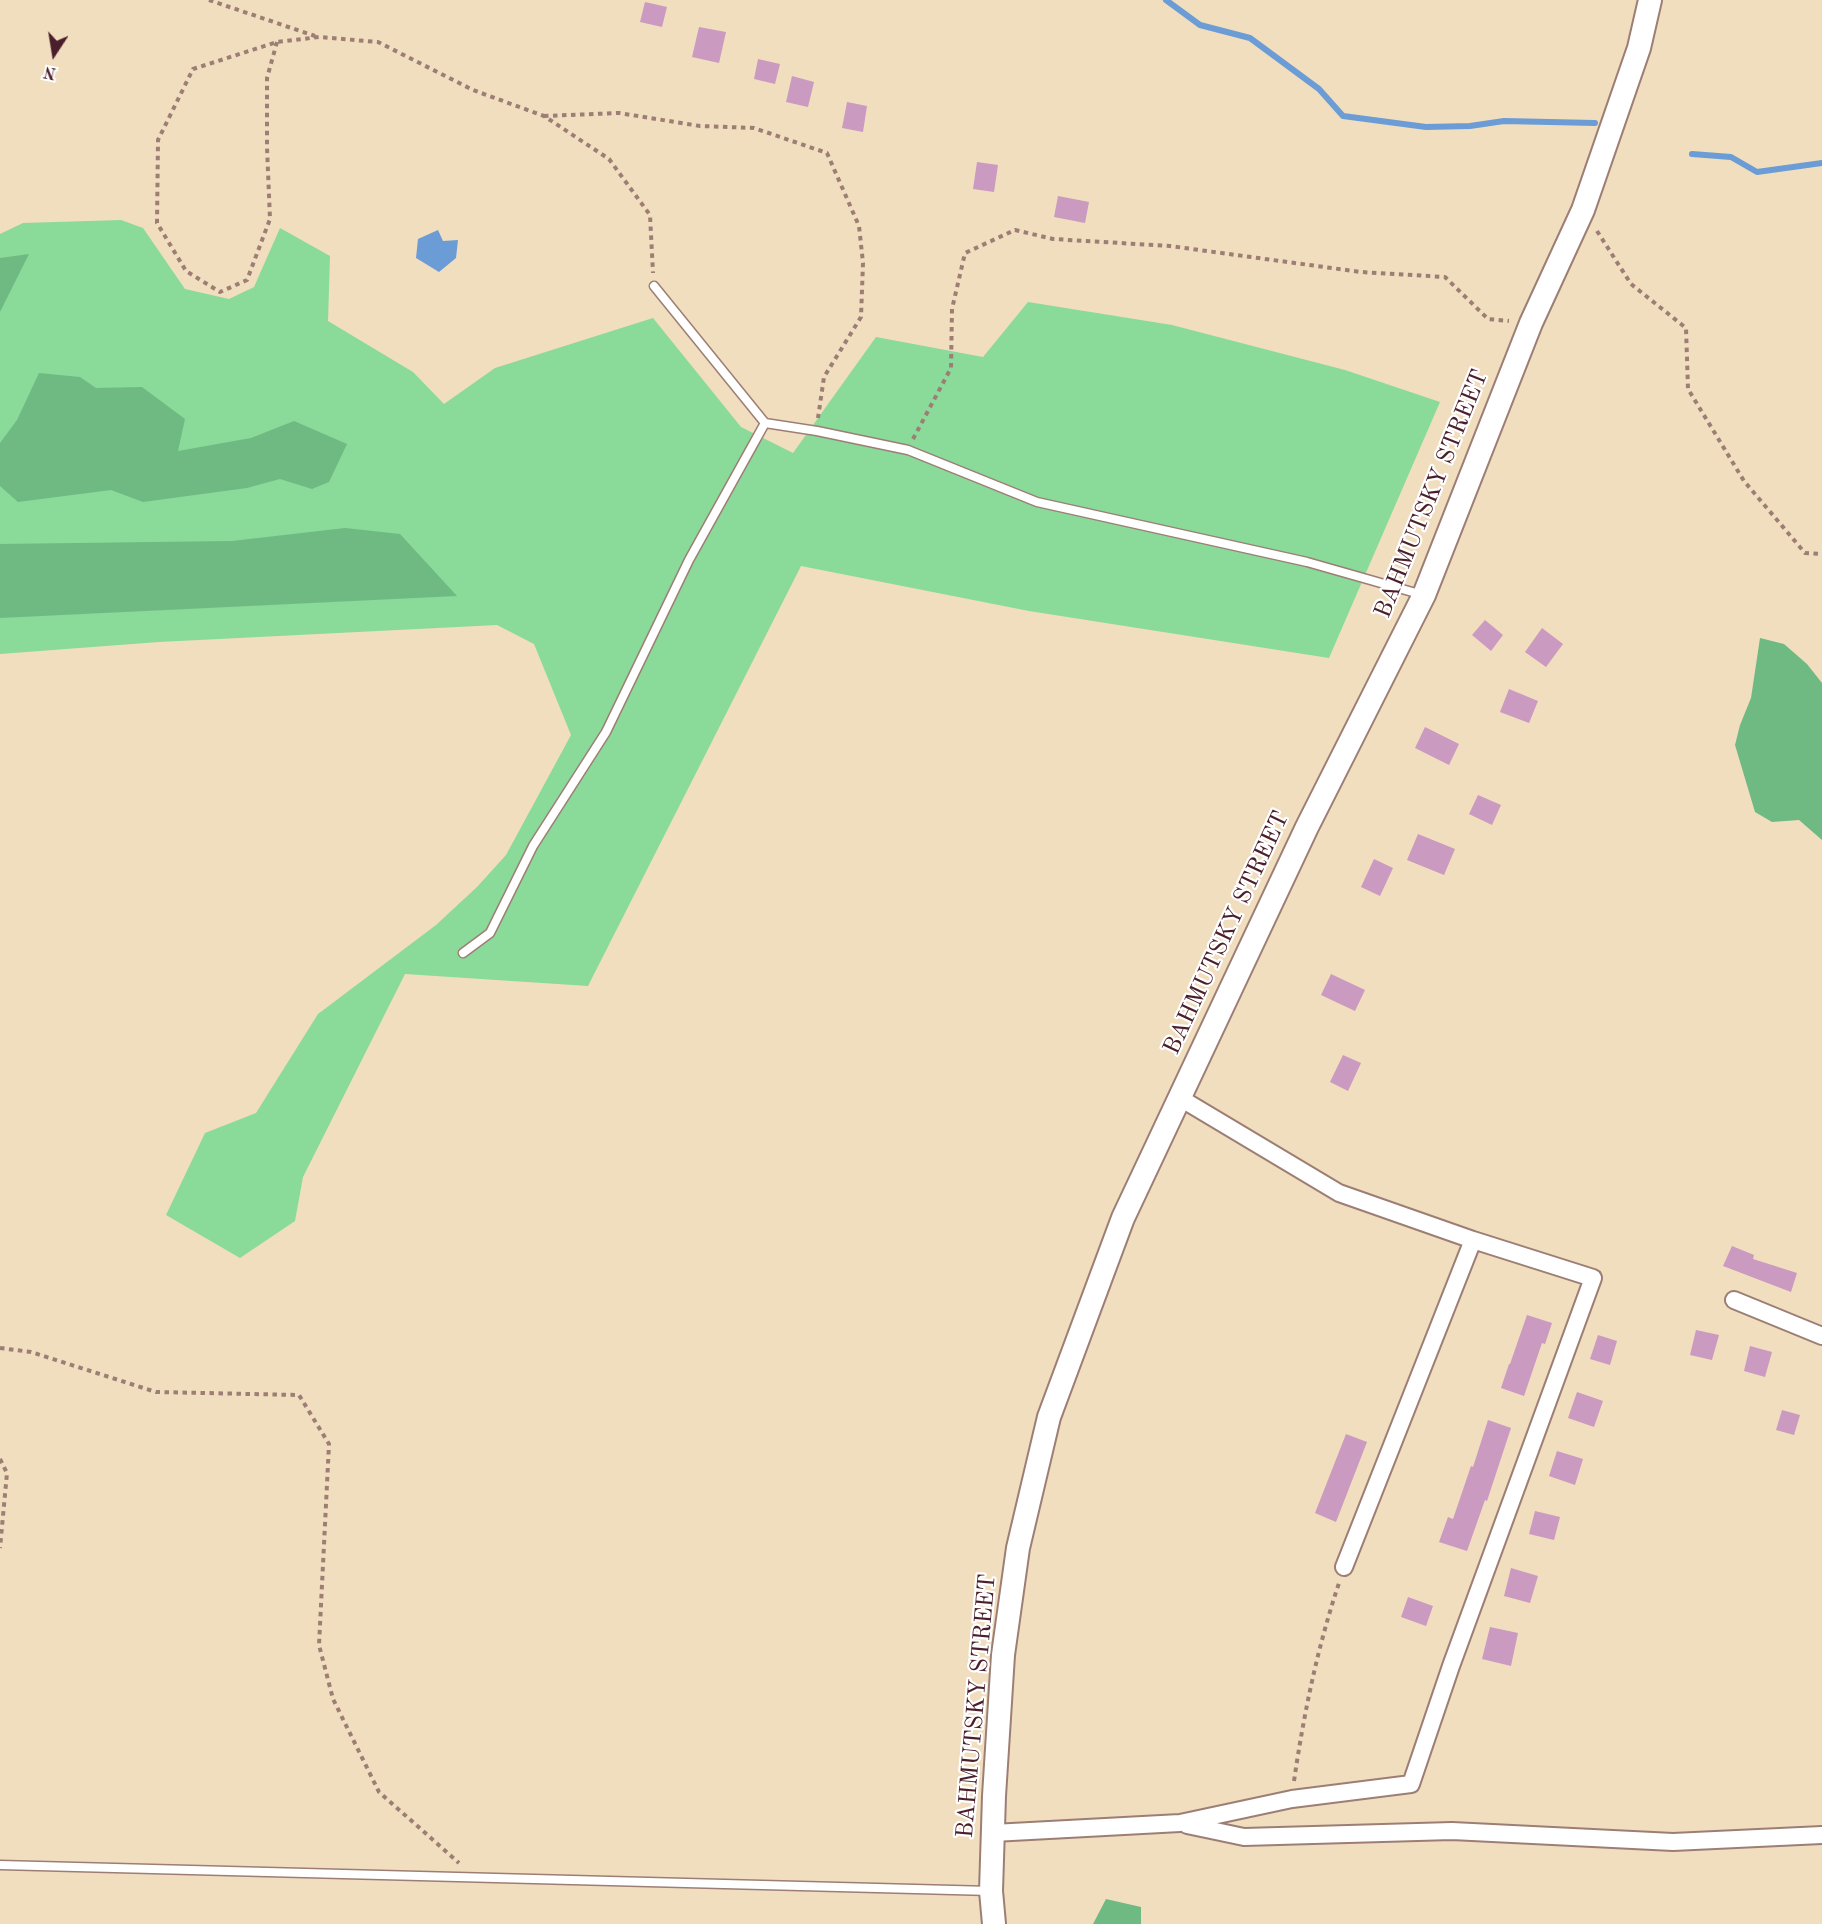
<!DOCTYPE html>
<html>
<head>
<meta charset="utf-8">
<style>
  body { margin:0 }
  #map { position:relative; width:1822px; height:1924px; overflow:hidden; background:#f0debf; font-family:"Old Standard TT",serif }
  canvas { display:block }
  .north { position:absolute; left:24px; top:24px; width:60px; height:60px; -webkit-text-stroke:4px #fff; paint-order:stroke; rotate:192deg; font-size:16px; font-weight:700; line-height:24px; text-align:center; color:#4a1f2b }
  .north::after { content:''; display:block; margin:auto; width:21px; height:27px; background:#4a1f2b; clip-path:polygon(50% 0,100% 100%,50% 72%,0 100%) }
</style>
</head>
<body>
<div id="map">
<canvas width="1822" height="1924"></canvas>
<div class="north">N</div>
</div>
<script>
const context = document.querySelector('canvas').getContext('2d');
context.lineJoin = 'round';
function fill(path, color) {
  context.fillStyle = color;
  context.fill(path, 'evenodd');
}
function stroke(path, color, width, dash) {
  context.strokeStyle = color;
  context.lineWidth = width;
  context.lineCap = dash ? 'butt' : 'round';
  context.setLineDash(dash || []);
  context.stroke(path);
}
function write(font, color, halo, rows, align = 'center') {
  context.font = font + ' "Old Standard TT",serif';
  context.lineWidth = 4.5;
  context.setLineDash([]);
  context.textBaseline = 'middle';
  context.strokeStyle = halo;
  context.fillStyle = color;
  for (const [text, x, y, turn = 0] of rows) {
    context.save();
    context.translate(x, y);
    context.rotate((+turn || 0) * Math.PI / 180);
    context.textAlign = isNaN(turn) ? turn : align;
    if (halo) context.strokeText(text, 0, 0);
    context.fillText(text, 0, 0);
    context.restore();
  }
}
const green = new Path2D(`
  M121,220l22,8 42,61 44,10 25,-12 26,-59 50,28 -2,65 85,51 31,32 51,-36 158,-50 88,109 52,26 83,-116 107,20 45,-55 144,23 173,45 95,32 -111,256 -300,-47 -228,-45 -213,420 -183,-12 -102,203 -8,44 -55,37 -74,-43 39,-82 51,-20 62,-99 118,-89 41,-38 29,-32 65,-120 -37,-91 -37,-19 -338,17 -159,12v-420l23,-11z`);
const forest = new Path2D(`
  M29,254l-29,58v-54z
  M39,373l41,4 16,11 46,-1 43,32 -7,32 73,-13 43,-17 53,23 -18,38 -17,7 -32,-10 -33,9 -104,14 -32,-12 -93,12 -18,-16v-43l17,-23z
  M345,528l55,6 57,62 -457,22v-74l232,-3z
  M1760,638l24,6 23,20 15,19v157l-23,-20 -27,2 -17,-10 -20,-67 5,-20 11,-27z
  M1106,1899l35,8v17h-48z`);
const water = new Path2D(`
  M438,230l5,11 15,-1 -2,18 -17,14 -23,-14 2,-19z`);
const stream = new Path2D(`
  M1166,0l34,25 50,13 69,51 24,27 83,11 44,-1 34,-5 91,2
  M1692,154l39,3 26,15 65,-9`);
const building = new Path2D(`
  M645,2l22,5 -5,20 -22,-5z
  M699,27l27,5 -7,31 -27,-6z
  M758,59l22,5 -5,20 -21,-5z
  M792,76l22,6 -6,25 -22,-5z
  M847,102l20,4 -4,26 -21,-4z
  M977,162l21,3 -4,27 -21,-3z
  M1058,196l31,6 -4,21 -31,-6z
  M1485,620l18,15 -12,16 -19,-16z
  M1542,628l21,16 -17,23 -21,-15z
  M1509,689l29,12 -9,22 -29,-11z
  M1425,727l34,17 -10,21 -34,-17z
  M1478,795l23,10 -9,20 -23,-11z
  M1418,834l37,15 -11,26 -37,-15z
  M1374,859l19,9 -13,28 -19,-9z
  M1331,974l34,16 -10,21 -34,-16z
  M1343,1055l18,8 -13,28 -18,-9z
  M1732,1246l22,9 -1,4 44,14 -6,19 -68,-26z
  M1527,1315l25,8 -7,21 -3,-1 -18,53 -23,-8 8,-24h1z
  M1696,1330l23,5 -7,25 -22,-5z
  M1598,1335l19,6 -7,24 -20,-6z
  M1750,1346l22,6 -7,25 -21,-6z
  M1577,1392l26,9 -9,26 -26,-9z
  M1782,1410l18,5 -6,20 -18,-5z
  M1488,1420l23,8 -24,73 -2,-1 -18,51 -28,-9 9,-25 5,2 18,-53 2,1z
  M1346,1434l21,8 -31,80 -21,-9z
  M1557,1451l26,8 -8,26 -26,-9z
  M1535,1511l25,6 -6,23 -25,-6z
  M1511,1568l27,8 -8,27 -26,-7z
  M1408,1597l25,9 -7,20 -25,-9z
  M1490,1627l28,6 -7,33 -29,-7z`);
const path = new Path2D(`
  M209,0l106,36
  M277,42l-10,36v70l3,71 -23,61 -27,12 -34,-21 -29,-48 1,-83 35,-71 84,-27 42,-5 59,5 95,48 71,26 65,43 41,56 3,58
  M544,116l75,-3 81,13 54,2 73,25 32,73 4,37 -2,54 -37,60 -6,41
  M1597,231l34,53 55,44 2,61 56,92 61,72 17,1
  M913,439l38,-71 1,-59 13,-56 50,-23 38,9 117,7 191,26 84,5 43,42 21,2
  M0,1348l31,4 125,40 143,3 30,49 -10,201 14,54 46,93 80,71
  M0,1459l7,14 -7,75
  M1294,1781c10,-68 23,-132 45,-198`);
const service = new Path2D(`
  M654,286l111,137 52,8 91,19 129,52 270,60 116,33
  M463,953l27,-20 43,-87 73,-114 83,-172 76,-137
  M0,1865l991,26`);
const minor = new Path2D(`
  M1734,1300l88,36
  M1344,1567l129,-327
  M1187,1825l57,12 208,-6 221,11 149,-7
  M993,1833l187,-10 112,-24 119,-15 40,-118 142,-388 -120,-38 -134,-47 -159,-95`);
const secondary = new Path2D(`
  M994,1924l-3,-33 3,-95 9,-141 15,-107 31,-131 74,-199 184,-391 117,-232 107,-272 52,-113 56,-162 11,-48`);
const streetNames = [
  ["BAHMUTSKY STREET",1432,494,-68],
  ["BAHMUTSKY STREET",1227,933,-65],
  ["BAHMUTSKY STREET",977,1706,-85]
];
fill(green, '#8ada9a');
fill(forest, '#6fba82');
fill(water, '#6b9cd5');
stroke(stream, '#6b9cd5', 6);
fill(building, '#ca9ac0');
stroke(service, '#9d7e75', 11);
stroke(minor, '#9d7e75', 20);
stroke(secondary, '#9d7e75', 26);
stroke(path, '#9d7e75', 4, [4.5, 4.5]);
stroke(service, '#fff', 8);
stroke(minor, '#fff', 16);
stroke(secondary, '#fff', 22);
write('24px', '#4a1f2b', '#fff', streetNames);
</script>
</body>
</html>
